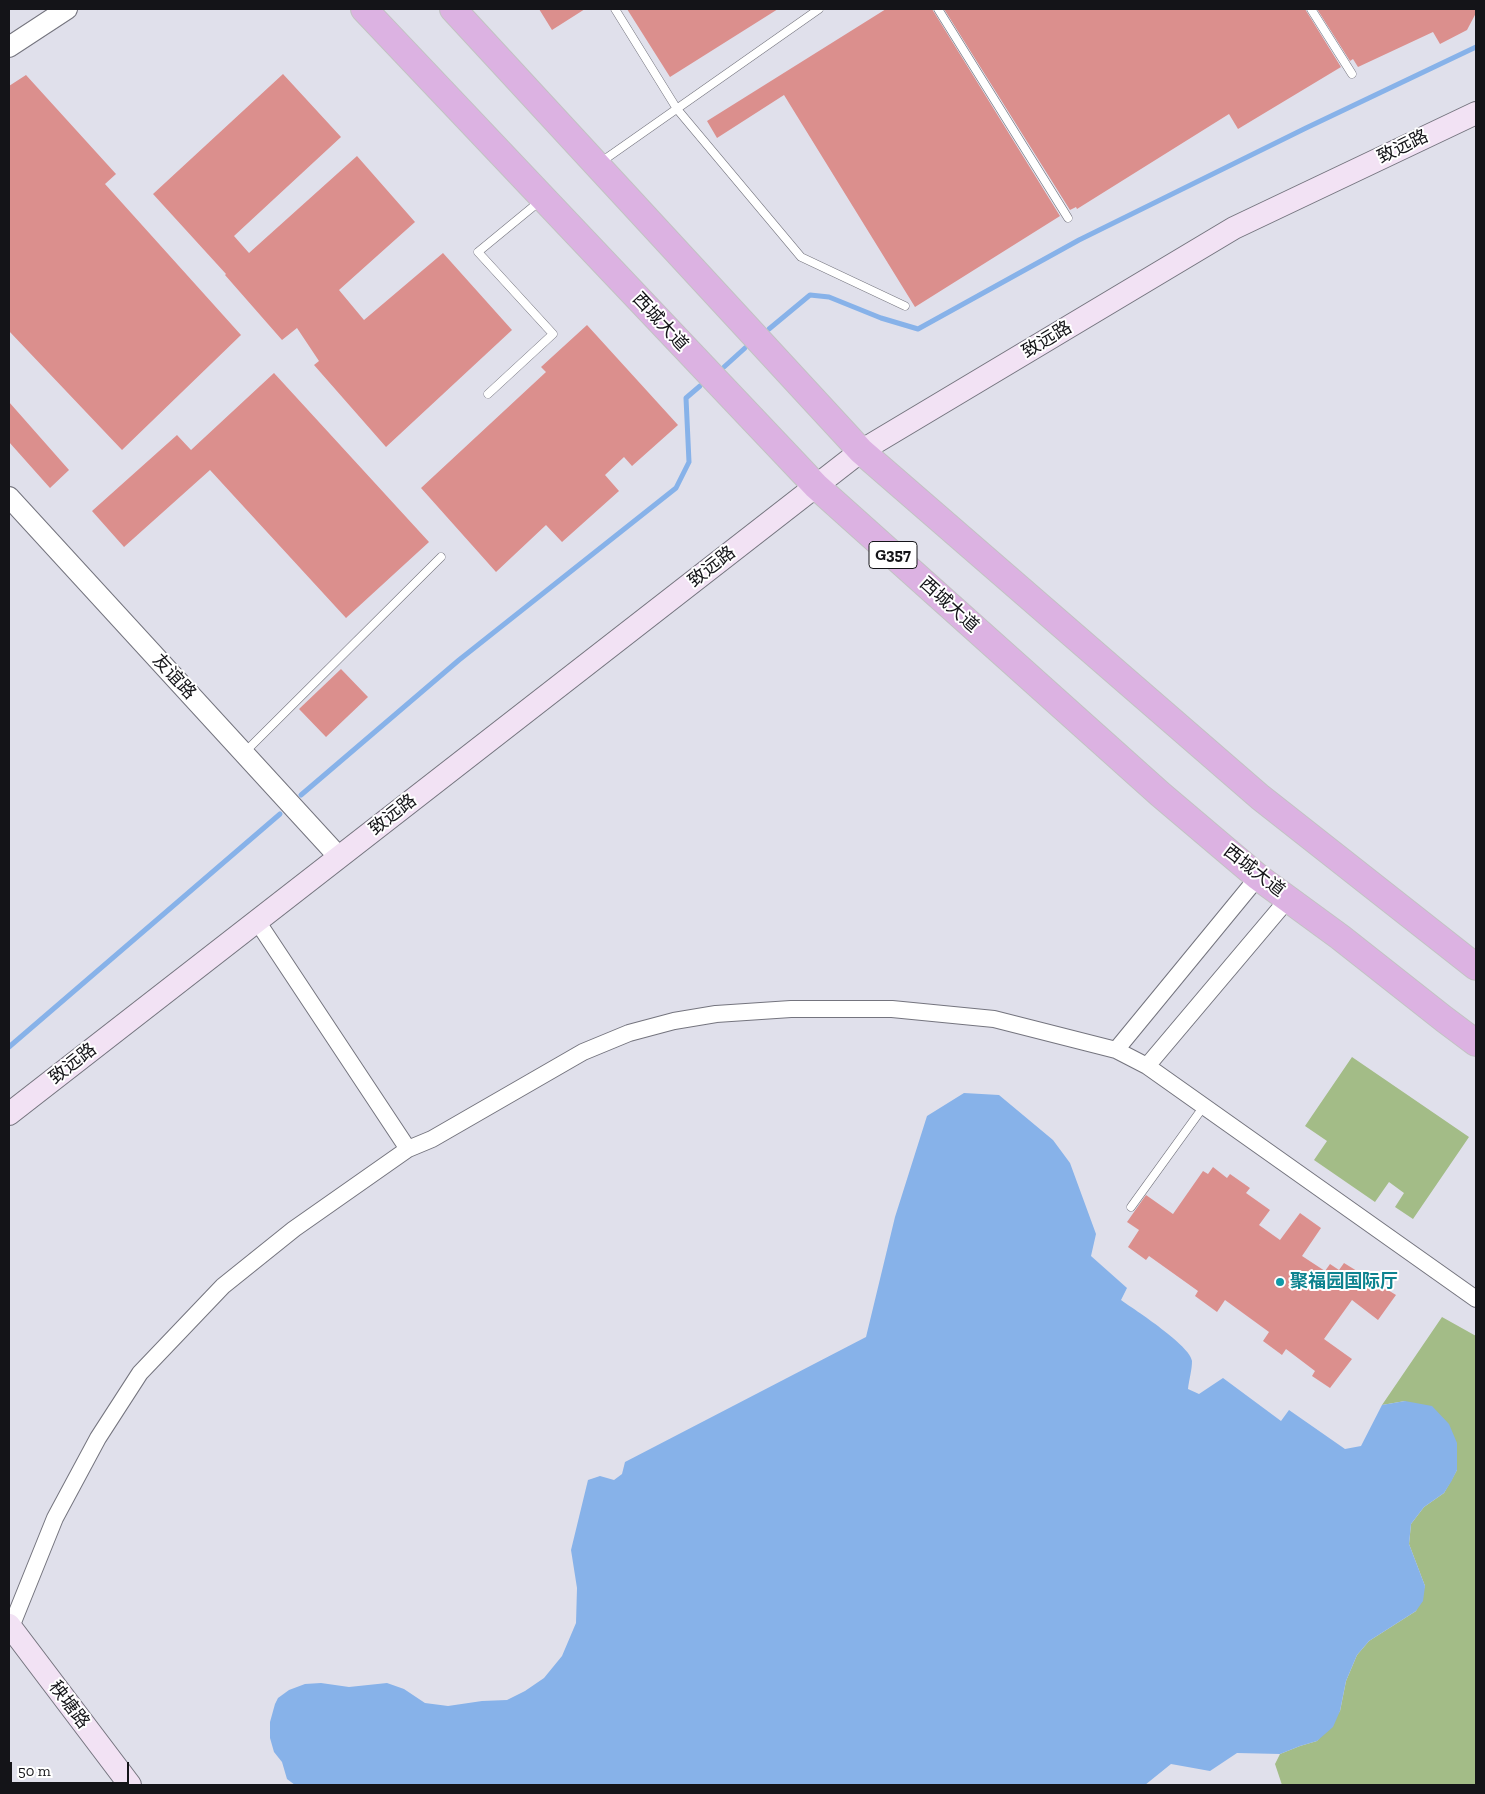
<!DOCTYPE html>
<html>
<head>
<meta charset="utf-8">
<style>
  body { margin:0 }
  #map { position:relative; width:1485px; height:1794px; overflow:hidden; background:#e0e0eb; font-family:"Zilla Slab",serif }
  canvas { display:block }
  .frame { position:absolute; inset:0; border:10px solid #141418; pointer-events:none }
  .scale { position:absolute; left:10px; top:1762px; width:119px; height:22px; box-sizing:border-box; border:2px solid #141418; border-top:0; padding-left:6px; font-size:15px; line-height:18px; white-space:nowrap; color:#141418; -webkit-text-stroke:4px #fff; paint-order:stroke }
</style>
</head>
<body>
<div id="map">
<canvas width="1485" height="1794"></canvas>
<div class="frame"></div>
<div class="scale">50 m</div>
</div>
<script>
const context = document.querySelector('canvas').getContext('2d');
context.lineJoin = 'round';
function fill(path, color) {
  context.fillStyle = color;
  context.fill(path, 'evenodd');
}
function stroke(path, color, width, dash) {
  context.strokeStyle = color;
  context.lineWidth = width;
  context.lineCap = dash ? 'butt' : 'round';
  context.setLineDash(dash || []);
  context.stroke(path);
}
function write(font, color, halo, rows, align = 'center') {
  context.font = font + ' "Zilla Slab","Noto Sans SC",serif';
  context.lineWidth = 4;
  context.setLineDash([]);
  context.textBaseline = 'middle';
  context.strokeStyle = halo;
  context.fillStyle = color;
  for (const [text, x, y, turn = 0] of rows) {
    context.save();
    context.translate(x, y);
    context.rotate((+turn || 0) * Math.PI / 180);
    context.textAlign = isNaN(turn) ? turn : align;
    if (halo) context.strokeText(text, 0, 0);
    context.fillText(text, 0, 0);
    context.restore();
  }
}
const green = new Path2D(`
  M1352,1057l117,80 -56,82 -18,-12 9,-14 -15,-11 -14,20 -61,-42 13,-19 -22,-15z
  M1442,1317l34,19v449h-194l-7,-21 5,-10 20,-8 17,-5 23,-30 6,-30 11,-26 12,-14 47,-30 9,-25 -16,-42 2,-20 13,-17 20,-14 13,-23 -52,-69 -23,4z`);
const water = new Path2D(`
  M964,1093l35,2 54,45 17,23 26,71 -5,22 36,32 -6,12c14,10 70,46 71,61 0,9 -3,19 -4,28l11,5 24,-16 58,43 8,-11 56,39 16,-3 21,-41 23,-4 27,5 17,18 8,19v27l-6,12 -7,11 -20,14 -13,17 -2,20 16,42 -2,15 -7,10 -47,30 -12,14 -11,26 -6,30 -7,16 -16,14 -17,5 -20,8 -43,-1 -27,18 -39,-7 -26,21h-850l-8,-6 -5,-17 -8,-10 -4,-14v-16l5,-18 3,-6 11,-8 16,-6 16,-1 28,4 38,-4 17,6 21,14 23,3 34,-5 25,-1 18,-9 19,-13 18,-22 14,-33 1,-35 -6,-38 17,-70 12,-4 14,4 8,-6 3,-12 241,-125 29,-120 32,-101z`);
const stream = new Path2D(`
  M769,329l41,-34 19,2 52,21 37,11 161,-89 227,-112 170,-81
  M724,367l21,-19
  M301,795l158,-135 217,-172 13,-26 -3,-64 14,-12
  M9,1047l271,-233`);
const building = new Path2D(`
  M539,9h46l-33,21z
  M627,9h151l-108,68z
  M886,9h46l128,207 -145,91 -131,-212 -67,43 -10,-17z
  M944,9h361l36,58 -103,62 -9,-15 -152,95 -1,-2 -6,3z
  M1317,9h159v4l-9,17 -27,14 -7,-12 -75,35 -5,-8 -3,2z
  M283,74l58,63 -107,99 15,17 108,-97 58,66 -76,68 25,30 79,-67 69,77 -126,117 -72,-82 5,-4 -22,-33 -15,12 -57,-65 1,-1 -73,-80z
  M26,75l90,99 -11,10 136,151 -119,115 -113,-119v-245z
  M587,325l91,100 -46,41 -8,-9 -19,18 14,16 -57,51 -16,-17 -50,47 -75,-84 125,-116 -5,-5z
  M274,373l155,169 -83,76 -136,-148 -86,77 -32,-36 85,-76 14,15z
  M9,402l60,68 -19,18 -41,-46z
  M341,669l27,28 -42,40 -27,-28z
  M1213,1167l14,11 3,-4 20,14 -4,5 24,17 -11,15 21,15 20,-27 21,15 -19,28 23,15 5,-7 9,6 5,-7 52,32 -18,25 -26,-20 -28,39 28,20 -22,29 -18,-12 3,-5 -29,-22 -4,6 -19,-14 6,-9 -44,-32 -8,12 -22,-16 3,-5 -49,-35 -3,4 -18,-13 11,-17 -12,-8 19,-27 27,19 30,-43 5,3z`);
const service = new Path2D(`
  M615,9l62,100 124,148 104,49
  M938,9l130,209
  M1311,9l41,65
  M601,162l218,-153
  M488,394l65,-60 -75,-82 62,-51
  M245,752l196,-195
  M1131,1207l73,-101`);
const minor = new Path2D(`
  M257,921l151,228
  M1116,1050l142,-173
  M1147,1066l141,-167
  M9,1632l46,-114 43,-80 42,-65 83,-87 71,-57 114,-80 24,-10 151,-87 46,-19 45,-12 42,-7 75,-5h101l102,10 122,31 31,16 329,233`);
const tertiary = new Path2D(`
  M9,47l58,-38
  M9,497l330,360`);
const secondary = new Path2D(`
  M9,1114l852,-663 373,-223 242,-115
  M9,1625l121,160`);
const trunk = new Path2D(`
  M364,9l452,477 344,308 98,83 82,60 104,82 32,24
  M453,9l408,442 399,346 216,170`);
const markers = [
  [1280,1282,5,"#0f9aa8"]
];
const shields = [
  [893,555,48]
];
const shieldNames = [
  ["G357",893,555]
];
const streetNames = [
  ["致远路",1403,147,-26],
  ["西城大道",660,322,47],
  ["致远路",1047,340,-31],
  ["致远路",712,567,-38],
  ["西城大道",949,605,42],
  ["友谊路",174,677,47],
  ["致远路",393,815,-38],
  ["西城大道",1254,871,38],
  ["致远路",73,1064,-38],
  ["秧塘路",69,1705,53]
];
const cultureNames = [
  ["聚福园国际厅",1290,1282]
];
fill(green, '#a3bc87');
fill(water, '#87b2e9');
stroke(stream, '#87b2e9', 5);
fill(building, '#db8f8d');
stroke(service, '#74747e', 9);
stroke(minor, '#74747e', 18);
stroke(tertiary, '#74747e', 22);
stroke(secondary, '#74747e', 24);
stroke(trunk, '#c2c2c3', 28);
stroke(service, '#fff', 8);
stroke(minor, '#fff', 16);
stroke(tertiary, '#fff', 20);
stroke(secondary, '#f2e2f4', 22);
stroke(trunk, '#dcb2e2', 26);
for (const [x, y, r, color] of markers) {
  const dot = new Path2D();
  dot.arc(x, y, r, 0, 2 * Math.PI);
  context.fillStyle = color;
  context.fill(dot);
  stroke(dot, '#fff', 2);
}
for (const [x, y, w] of shields) {
  const box = new Path2D();
  box.roundRect(x - w / 2, y - 13.5, w, 27, 4);
  context.fillStyle = '#fff';
  context.fill(box);
  stroke(box, '#141418', 1);
}
write('bold 16px', '#141418', null, shieldNames);
write('18px', '#141418', '#fff', streetNames);
write('bold 18px', '#0d838f', '#fff', cultureNames, 'left');
</script>
</body>
</html>
